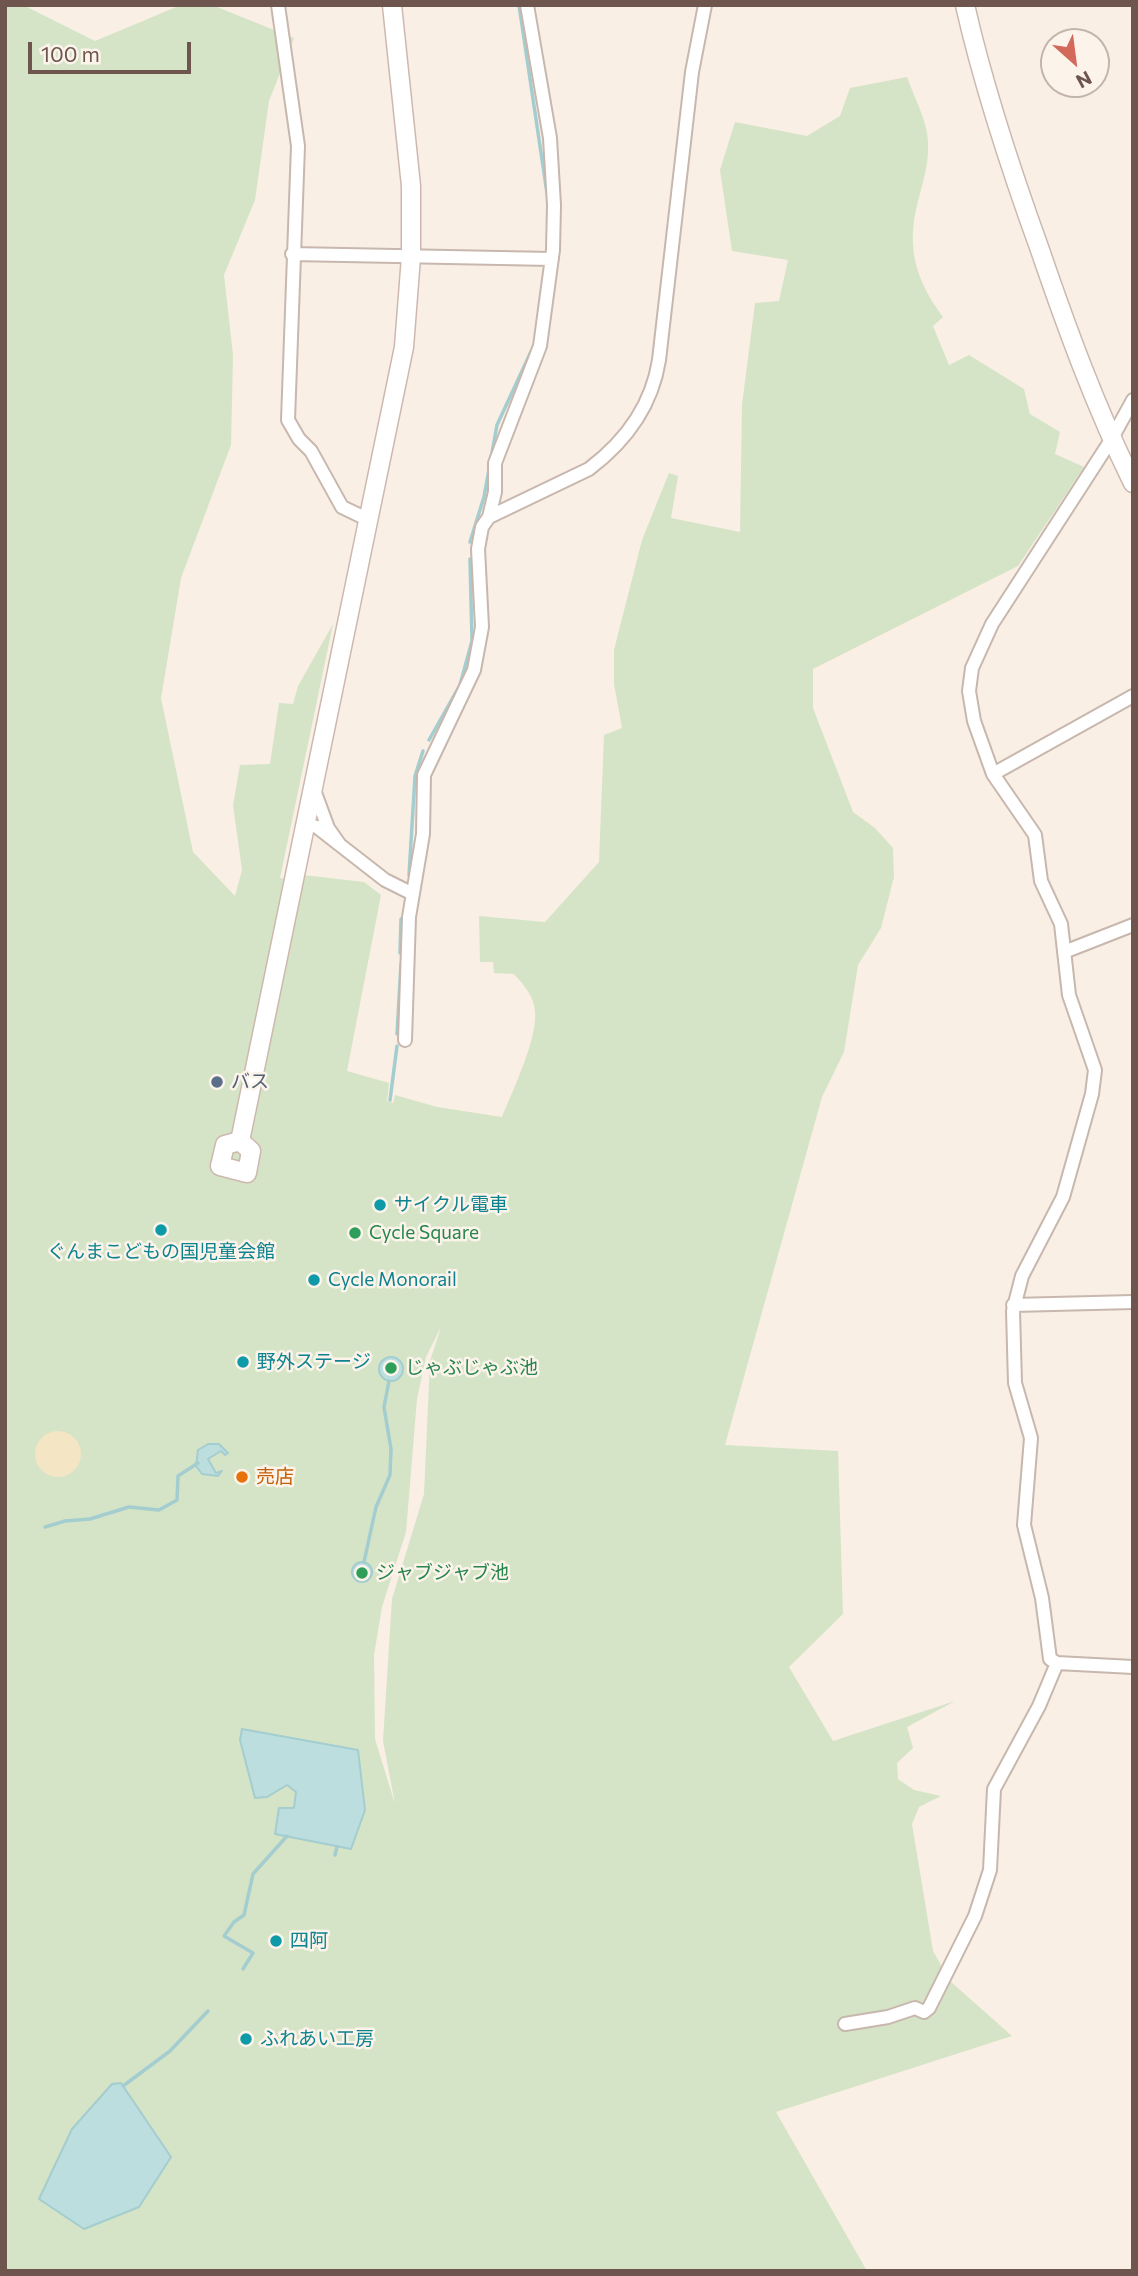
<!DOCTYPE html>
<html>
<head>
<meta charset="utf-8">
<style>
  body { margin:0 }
  #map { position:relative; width:1138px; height:2276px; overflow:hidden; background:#f9efe5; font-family:Commissioner,sans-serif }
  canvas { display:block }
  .frame { position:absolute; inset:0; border:7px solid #6e564e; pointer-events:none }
  .north { position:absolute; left:1040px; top:28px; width:70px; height:70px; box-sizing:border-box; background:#fcf4eb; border:2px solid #c3b5ac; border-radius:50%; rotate:152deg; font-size:19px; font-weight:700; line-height:28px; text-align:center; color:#6e564e }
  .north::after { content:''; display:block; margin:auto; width:24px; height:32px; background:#d3695a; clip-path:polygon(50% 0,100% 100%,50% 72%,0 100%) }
  .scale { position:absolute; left:28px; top:42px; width:163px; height:32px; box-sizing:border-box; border:4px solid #6e564e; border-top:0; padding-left:9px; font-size:21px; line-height:24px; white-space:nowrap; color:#6e564e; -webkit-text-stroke:5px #fcf4eb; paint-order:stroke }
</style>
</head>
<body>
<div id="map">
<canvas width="1138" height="2276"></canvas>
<div class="frame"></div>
<div class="north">N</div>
<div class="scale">100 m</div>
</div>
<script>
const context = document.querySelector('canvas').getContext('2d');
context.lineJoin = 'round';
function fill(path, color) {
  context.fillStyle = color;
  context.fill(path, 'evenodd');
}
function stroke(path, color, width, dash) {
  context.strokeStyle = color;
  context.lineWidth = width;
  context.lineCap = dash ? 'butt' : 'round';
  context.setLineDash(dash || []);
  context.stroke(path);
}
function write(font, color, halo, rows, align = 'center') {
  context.font = font + ' Commissioner,"Noto Sans JP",sans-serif';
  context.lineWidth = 5;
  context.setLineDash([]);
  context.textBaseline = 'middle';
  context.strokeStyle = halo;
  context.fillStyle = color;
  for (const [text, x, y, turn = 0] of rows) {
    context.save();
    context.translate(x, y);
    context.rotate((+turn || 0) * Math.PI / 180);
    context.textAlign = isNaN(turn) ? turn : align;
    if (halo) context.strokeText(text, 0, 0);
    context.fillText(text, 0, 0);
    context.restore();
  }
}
const green = new Path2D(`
  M5,5h18l72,36 86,-36h31l82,33 -25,63 -14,99 -31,75 9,80 -2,90 -50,133 -20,120 32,154 42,44 7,-26 -9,-65 7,-40 30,-1 9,-61 14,1 5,-18 35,-62 -53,254 21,5 2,-8 61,7 17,13 -34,176 42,12 -2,18 6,2 2,-8 42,12 65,10c10,-25 36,-79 33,-105 -1,-16 -11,-27 -21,-38l-20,-1 -1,-11h-13l-1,-46 66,6 54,-60 5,-127 18,-7 -8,-44v-34l28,-110 27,-67 9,3 -7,42 69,14 2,-127 13,-102 24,-2 9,-41 -56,-9 -12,-81 15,-48 72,14 33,-20 10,-28 57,-11c7,20 21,45 21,66 1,21 -5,38 -10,58 -12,46 -3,78 25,116l-10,9 16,39 20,-10 55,34 6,25 30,18 -5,22 29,13 -66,99 -205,103v39l40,104 22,16 18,20 1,29 -13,51 -23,37 -14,87 -22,45 -97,348 113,6 5,163 -54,53 44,74 122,-40 -48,26 6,21 -16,15 1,16 16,11 27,6 -22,11 -7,17 21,127 17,30 62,55 -236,76 91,159h-862zM441,1327l-11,34 -6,133 -32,105 -9,142 12,63 -20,-65 -1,-84 8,-48 24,-75 11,-133 9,-42z`);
const sand = new Path2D(`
  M35 1454a23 23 0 1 1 46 0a23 23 0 1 1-46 0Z`);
const water = new Path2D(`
  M379 1369a12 12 0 1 1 24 0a12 12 0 1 1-24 0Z
  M208,1444h11l9,9 -3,2 -4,-4 -13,8 8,14 6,-2 -4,5 -16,-2 -6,-8 2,-16z
  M352 1572a10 10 0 1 1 20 0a10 10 0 1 1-20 0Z
  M242,1729l116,21 7,60 -14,39 -76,-15 4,-26h15l2,-16 -9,-7 -20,12 -12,1 -15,-58z
  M121,2083l50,74 -32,50 -55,22 -45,-30 33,-70 40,-45z`);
const stream = new Path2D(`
  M519,5l28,188
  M470,542l14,-45 13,-72 38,-82
  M429,740l31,-55 12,-44 -2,-82
  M409,875l6,-99 8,-25
  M400,953l1,-34
  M397,1034l4,-70
  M390,1100l7,-54
  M45,1527l20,-6 25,-2 39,-12 30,3 18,-10 1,-24 20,-13
  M364,1562l12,-55 14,-32 1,-26 -7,-42 5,-26
  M335,1855l2,-8
  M243,1969l10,-16 -29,-17 10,-14 10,-7 9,-41 34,-38
  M123,2086l47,-35 38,-40`);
const street = new Path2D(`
  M278,5l20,141 -10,274 11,19 12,12 31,56 27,13
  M292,254l260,5
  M1133,400l-22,40 -119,184 -20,44 -3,23 5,30 19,53 42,61 6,46 20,43 8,71 26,75 -3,24 -29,103 -41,79 -9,35 2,72 16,55 -7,87 18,73 8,61 7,4 76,4
  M489,517l6,-25v-29l45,-117 13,-96 1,-45 -4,-67 -23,-133
  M993,774l140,-78
  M305,824l12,3 23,18 -12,-17 -14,-38
  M340,845l45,35 26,13
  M1064,952l69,-27
  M405,1040l4,-123 14,-83 1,-59 50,-105 8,-43 -4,-78 4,-22 7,-10 100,-48c37,-28 63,-64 70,-109l33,-288 13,-67
  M1013,1305l120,-3
  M845,2024l43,-7 27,-9 9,4 5,-4 46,-92 15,-46 4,-81 45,-83 18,-43`);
const secondary = new Path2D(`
  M965,5c19,84 46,165 75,245 27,79 56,158 93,233
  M240,1141l164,-794 7,-90v-71l-19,-181
  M240,1141l11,10 -4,22 -27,-7 5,-21z`);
const markers = [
  [217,1082,7,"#5c6f8a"],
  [380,1205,7,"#0f9aa8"],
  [161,1230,7,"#0f9aa8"],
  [355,1233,7,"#2e9e5b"],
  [314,1280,7,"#0f9aa8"],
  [243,1362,7,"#0f9aa8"],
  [391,1368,7,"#2e9e5b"],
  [242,1477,7,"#e8710a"],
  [362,1573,7,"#2e9e5b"],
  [276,1941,7,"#0f9aa8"],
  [246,2039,7,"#0f9aa8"]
];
const serviceNames = [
  ["バス",231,1082]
];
const cultureNames = [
  ["サイクル電車",394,1205],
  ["ぐんまこどもの国児童会館",161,1252,"center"],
  ["Cycle Monorail",328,1280],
  ["野外ステージ",257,1362],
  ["四阿",290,1941],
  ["ふれあい工房",260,2039]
];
const leisureNames = [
  ["Cycle Square",369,1233],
  ["じゃぶじゃぶ池",405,1368],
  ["ジャブジャブ池",376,1573]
];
const foodNames = [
  ["売店",256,1477]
];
fill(green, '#d5e4c6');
fill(sand, '#f4e5c4');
fill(water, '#bcdedf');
stroke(water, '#a4cdd0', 2);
stroke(stream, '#a4cdd0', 3.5);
stroke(street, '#c8b7ad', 16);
stroke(secondary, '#cdb8ae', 21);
stroke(street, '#fff', 12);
stroke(secondary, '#fff', 18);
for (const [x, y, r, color] of markers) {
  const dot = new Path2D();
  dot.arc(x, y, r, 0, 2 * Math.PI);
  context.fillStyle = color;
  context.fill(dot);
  stroke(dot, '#fcf4eb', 2.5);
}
write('19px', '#4e5e75', '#fcf4eb', serviceNames, 'left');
write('19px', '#0d838f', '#fcf4eb', cultureNames, 'left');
write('19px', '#27864d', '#fcf4eb', leisureNames, 'left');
write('19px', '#c56008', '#fcf4eb', foodNames, 'left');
</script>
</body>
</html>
